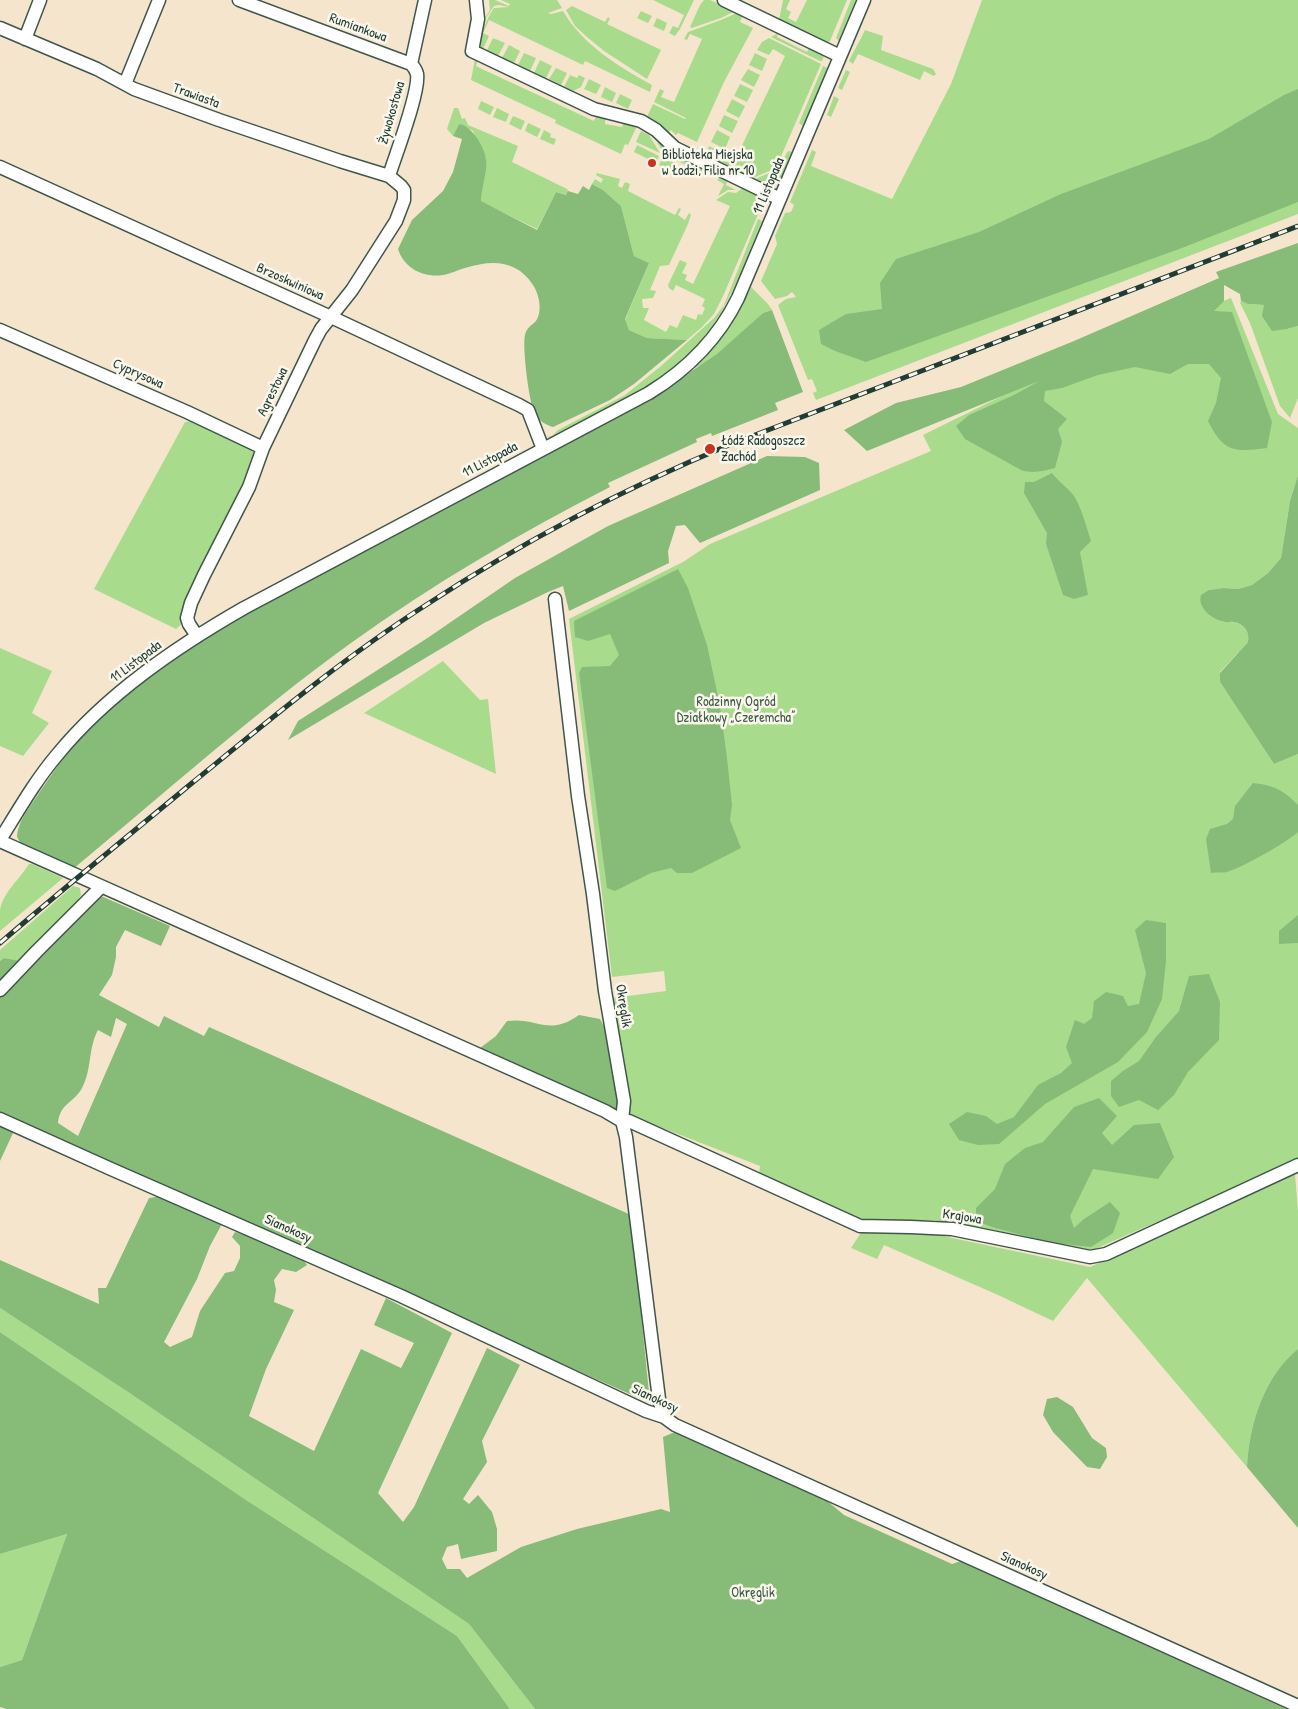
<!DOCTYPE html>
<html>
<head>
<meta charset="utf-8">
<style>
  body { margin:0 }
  canvas { display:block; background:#f5e5cc }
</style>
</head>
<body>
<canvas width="1298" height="1709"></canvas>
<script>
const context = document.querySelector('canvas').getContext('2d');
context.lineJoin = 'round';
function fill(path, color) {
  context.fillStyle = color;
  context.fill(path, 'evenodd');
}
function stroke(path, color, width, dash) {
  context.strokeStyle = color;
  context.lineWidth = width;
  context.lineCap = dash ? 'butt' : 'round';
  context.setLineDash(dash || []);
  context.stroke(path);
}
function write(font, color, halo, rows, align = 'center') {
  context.font = font + ' "Patrick Hand",sans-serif';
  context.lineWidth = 5;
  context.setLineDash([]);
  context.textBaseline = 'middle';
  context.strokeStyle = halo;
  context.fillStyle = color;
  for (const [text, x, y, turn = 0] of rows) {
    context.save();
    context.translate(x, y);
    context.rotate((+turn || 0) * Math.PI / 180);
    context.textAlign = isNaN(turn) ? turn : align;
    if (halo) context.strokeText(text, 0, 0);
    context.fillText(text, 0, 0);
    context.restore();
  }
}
const green = new Path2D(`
  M489,0h6l14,6 1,-2 -9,-4h56l5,8 -14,5 3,1 12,-3c19,33 56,56 89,74l-2,7 -65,-31 -2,4 -94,-45 -6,13 6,3 -6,13 -3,-2c1,-15 6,-27 14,-39l15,-1 -10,-2 -5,1 -8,12h-1l5,-8z
  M653,0h41l-14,29 -5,7 -6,-3 4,-7 5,2 6,-13z
  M704,0h6l25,11 -14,7 -29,10 -2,-1 10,-22z
  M783,0h7l-4,9 5,3 -3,6 8,4 11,-22h40l-17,41 -3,2 -48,-23z
  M851,0h5l-17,41 -3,-3z
  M982,0h316v214l-482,186 -3,-7 4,-2 -5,-12 -4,1 -30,-75 8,-6 10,-2 -4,-5 -5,4 -12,3 -14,-18 16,-37 -2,-8 10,-23 6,-1 3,-7 -4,-3 22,-52 4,2 -5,14 81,33 59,-115z
  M572,6l33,16 3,-5 2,2 -3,5 54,26 -14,29 -43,-28 -17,-14 -12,-11 -9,-16z
  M641,11l11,5 -4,7 -11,-5z
  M737,13l6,2 -3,7 13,6 -29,54 -27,60 -19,-9 -2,2 -5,-5 -3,3 -8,-8 -13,-8 6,-13 32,15 1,-1 -32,-16 6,-13 4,2 -3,6 13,5 28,-63 -12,-5 -3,6 -3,-1 4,-7 33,-12z
  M657,18l10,5 -3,8 -11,-5z
  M865,30l18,6 -2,14 52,19 3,5 -2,2 -10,-5 -4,9 -62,-26 -5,10 -4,-3c5,-11 11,-20 16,-31z
  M778,33l-1,4 30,15 2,-4 15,8 -2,5h-2l-49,-24z
  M493,38l12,5 -7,13 -11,-6z
  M769,38l52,26 -45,104 -23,10 -45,-22 -1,-3 2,-7 14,7 -3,6 13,5 52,-108 -12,-7 -4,6 -12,-5 5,-8z
  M509,45l11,6 -6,12 -12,-5z
  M524,53l12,5 -6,13 -12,-6z
  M755,53l12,6 -5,12 -13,-6z
  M475,59l3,1 -2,6 6,3 112,52 3,-7 9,1 -1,9 17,3 2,-7 12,5v3l-8,17 -3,-1 -4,10 -66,-31 1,-3 -85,-40z
  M540,60l12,6 -6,12 -12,-5z
  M823,66l5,2 -25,58 -4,-3z
  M556,68l11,5 -6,12 -12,-6z
  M748,69l12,6 -6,12 -13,-7z
  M846,70l4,2 -8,18 -4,-2z
  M570,75l7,3 2,-3 6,3 -4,9 -8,4 -9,-4z
  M589,79l12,6 -5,9 -12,-5z
  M740,84l13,6 -6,12 -13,-6z
  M605,87l11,6 -4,9 -11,-5z
  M620,94l12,6 -4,9 -12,-6z
  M834,96l5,3 -8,18 -4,-2z
  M732,99l13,7 -6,12 -13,-7z
  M481,101l13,6 -4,8 -12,-6z
  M454,108h4l4,11 3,-1 3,7 50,21 -6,16 55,27 1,2 -1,4 -11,-3 -19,37 -57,-28 6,-42 -13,-28 -14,-7 -6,12 -6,-7z
  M497,108l12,6 -3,8 -13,-5z
  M724,115l14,6 -6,12 -13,-7z
  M513,116l12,5 -4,9 -12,-6z
  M528,123l13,6 -4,8 -12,-6z
  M544,130l7,4 -1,3 6,2 -2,6 -14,-6z
  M717,130l13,7 -5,12 -14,-7z
  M641,131l8,4 11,18 -24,-11z
  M656,140l16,15 32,15v3l-40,-18 1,-2 -3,-2z
  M637,145l22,11 -3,7 -22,-11z
  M789,151l3,1 -13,31 -5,-2 13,-29z
  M663,157l12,6 -3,8 -13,-6z
  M776,170l-8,15 -13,-6z
  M597,173l23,6 -2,7 4,2 3,-6 5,2 -2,7 47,24 4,-7 2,1 -3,6 7,5 4,-7 2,2 -3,9 -19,41 -9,1 -10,24 6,1 -3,7 -11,1 1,9h6l-5,12 22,12 4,-7 7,3 6,-13 13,5 2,-6 4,1 3,-7 -3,-2 3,-7 -29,-14 -3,6 -4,-3 -1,-3 12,-25 7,3 -5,10 5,2 -2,5 8,4 37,-78 -14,-6 12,-8 8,1 8,-6 21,11 -41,96 -10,20 -13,14 -14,12 -40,-2 -18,-8 -4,-10 24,-57 -15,-7 -13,-50 -18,-16 -11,-6 3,-5 6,4 2,-4 -7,-4z
  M721,177l7,2 -2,6 10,5h-8l-10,6 6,-12 -7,-4z
  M758,219l4,2c-13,31 -25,64 -42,93 -38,64 -106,91 -168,124l-6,-1 6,-1 6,-6 67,-35 36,-29 53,-48 10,-13z
  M751,287l17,17 4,6 -9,3c-18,16 -47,47 -69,55 25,-24 43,-50 57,-81z
  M1231,298l47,116 20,14v47l-8,26 -9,57 -13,15 -16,12 -14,4 -15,-1 -14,2v24c4,3 10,7 15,8 5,1 3,-1 8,0 12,1 18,10 16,20l-28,30v10l54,82 24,-10v406l-212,93 -151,-33 -71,2 -105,-48 1,-8 -131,-51 -16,-117 53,-7 -2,-20 -52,6 -43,-358 114,-57 27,-18 221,-93 -8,-16 142,-70z
  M1241,301l7,3 16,1 23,24 11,-3v72l-8,20 -10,-12 -30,-83 -10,-20z
  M192,421l58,26 6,11 -73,150 2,13 -9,8 -82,-40 91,-167z
  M0,648l52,23 -20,42 17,10 -26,33 -23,-10z
  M443,661l37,39 8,-1 8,75 -132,-61z
  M29,864h3l31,14 -63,53c0,-7 0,-14 0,-20 2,-18 20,-32 29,-47z
  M73,886l7,2 1,7 -9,13 -51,53 -17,-3 -4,3v-11z
  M1295,1174l3,37v138c-34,27 -49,76 -51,118l-160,-189 -34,43 -55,-26 -114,-50 -7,14 -26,-11 11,-17 76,4 152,32z
  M0,1308l128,84 341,232 66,85h-25l-53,-73 -211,-136 -246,-168z
  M67,1534l-45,126 -22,7v-113z`);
const forest = new Path2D(`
  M1298,89v113l-116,46 -316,114 -31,-11 -14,-7 -2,-14 27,-16 36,-5 -2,-26 16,-24 83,-27 82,-38 148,-55 75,-44z
  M459,124c13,2 25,22 27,35 2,10 -5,31 -5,42l56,29 19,-38 10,3 2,-4 10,3 5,-8 6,4 3,-6 11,6 18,16 13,50 15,7 -24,56 4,11 18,8 40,2 -53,44 -24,16 -57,27c-7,-2 -14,-6 -18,-13 -6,-10 -13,-68 -10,-79 2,-8 6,-9 11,-14 7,-10 3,-27 -3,-36 -17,-26 -42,-25 -68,-17 -7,2 -15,6 -22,7 -20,3 -39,-7 -45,-26l14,-29 31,-29 10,-19 9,-33 -9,-3z
  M1298,243v83l-11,3 -15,2 -10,-15 2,-11 -16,-1 -7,-3 -1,-7 -16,-9v16l-10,10 18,1 40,110 -5,26c-32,4 -43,5 -59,-27l8,-18 5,-25 -12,-14h-21l-18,10 -35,-7 -37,8 -36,13 -17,3 -1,10 23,18 -9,10 4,13 -7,26c-12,3 -22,6 -34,2l-56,-31 -9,-13 13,-11 45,-20 25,-14 -172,70 -23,-21 52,-27 65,-16 113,-46 145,-63 -3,-6z
  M772,310l31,82 -28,11 3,7 -66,26 -1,-3 -15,6 1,3 -89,41 2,4c-90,46 -177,97 -259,156 -97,70 -186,150 -278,226l-52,-25 -4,-7c0,-14 12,-29 20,-41 17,-25 34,-51 56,-72 38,-37 82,-66 125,-95l463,-251 36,-24 46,-41z
  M767,456l38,1 14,6 1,27 -120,53 -15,-18 -9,1 -8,25 1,12 -100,48 -6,-25 -15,6 -64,31 -196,117 10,-19 131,-84 86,-59 93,-52z
  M1052,473c6,8 17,16 22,23 8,13 12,30 17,45l-11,11 8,43 -14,4 -11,-4 -17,-51 1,-11 -23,-40 1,-11h9z
  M1298,475v279l-24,10 -54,-82v-9l28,-31c2,-10 -4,-19 -15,-20 -3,-1 -4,1 -8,0 -12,-2 -28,-14 -24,-27l8,-5 14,-2 15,1 14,-4 16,-12 13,-15 9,-57z
  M678,569l10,19 19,57 13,61 7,52 5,47 -2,15 11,28 -49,25h-15l-6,-5 -20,5 -36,18 -8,-3 -28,-215 3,-6 28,-1 9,-11 -9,-21 -22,7 -13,-4 -1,-16z
  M1253,783c21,2 30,7 45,22v27c-12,11 -55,35 -71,40 -4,1 -11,0 -16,1l-5,-34 4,-10 17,-5 6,-5 2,-13z
  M101,896l69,30 -9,20 -36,-16 -9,17v10l-4,18 -13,20 60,32 5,-11 40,20 5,-9 422,188 19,188 -650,-290v-152l4,-3 17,3zM116,1018l11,6 -49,112 -20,-13c2,-20 16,-20 24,-35 10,-18 6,-40 16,-58l13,7z
  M1298,915v28l-19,1v-13z
  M1146,920l20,3v38l-4,38 -15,33 -29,30 -73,42 -46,40 -21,1 -19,-5 -10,-16 18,-12 19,4 11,8 17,-7 24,-32 23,-12 11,-10 -6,-16 9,-27 9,4 8,-6 2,-17 12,-9 17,4 5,10 11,-2 7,-31 -11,-43z
  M1209,974l11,28 -1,38 -31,32 -14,23 -16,15 -19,-10 -20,7 -8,-11v-15l12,-10 16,-10 17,-24 23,-26 10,-35z
  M579,1015l21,4 6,11 15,75 -6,6 -136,-61 1,-2 16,-12 11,-15c31,-4 41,16 72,-6z
  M1099,1098l18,18 -15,17 10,12 22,-20 26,-2 14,34 -16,22 -65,-10 -23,47 4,12 10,-9 26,-17 10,11 -7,20 -22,14 -38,-4 -58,-15 -19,-7v-13l19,-19 10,-25 20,-16 18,-6 31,-35z
  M0,1124l14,7 -14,30z
  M161,1196l62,26 -13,24 -13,33 -33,63 6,5 22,-10 8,-26 25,-38 9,-2 6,-13v-12l-8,-9 3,-5 16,5 49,19 7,9 -11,7 -14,-3 -8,11 2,10 -2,12 20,8 -28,59 -17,47 65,35 47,-102 40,19 13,-25 -40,-18 12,-27 66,35 -74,160 25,29 11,-15 73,-159 33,17 -38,76 5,21 -24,37 6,5 9,-9 14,17 5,17v22l-36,8 -3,-15 -11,3 -5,12 5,10h13l7,9 54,-31 56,-18 84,-20 9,3 -7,-75 12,-5 151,68 18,15 108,49 9,-3 325,148h-751l-66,-85 -341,-232 -128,-84v-48l99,44 -1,-16h8l43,-90z
  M0,1332l246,168 211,136 53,73h-503l-7,-2v-40l22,-7 45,-126 -67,20z
  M1298,1349v179l-51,-61c2,-42 17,-91 51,-118z
  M1057,1397l16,10 19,31 14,10 1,9 -7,12 -13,-2 -34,-35 -10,-17 4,-16z`);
const minor = new Path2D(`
  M239,0l172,64
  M476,0l2,19 -6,32 122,58 47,12 15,9 19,18 105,51
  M724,0l116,56
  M0,28l97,41 37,20 85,31 121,41 49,15 12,10 3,4v10l-8,21 -44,69 -31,39 -6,11 -52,108 -14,39 -45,88 -13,28 -4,15 2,6 8,12
  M25,39l15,-39
  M125,84l34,-84
  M0,167l331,150 188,88 9,5 15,39
  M389,176c6,-20 31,-84 28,-102 -1,-4 -3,-7 -6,-10l14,-64
  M0,330l187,82 76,36
  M555,599l23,197 15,98 12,97 19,110 -2,20 4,16 33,262 5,18
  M0,840c18,-29 35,-59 57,-85 50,-61 119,-108 187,-147l405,-215c39,-24 69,-54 89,-95l126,-298
  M0,841l605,270 17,10
  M0,990l37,-39 64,-64
  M0,1119l111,50 290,127 245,115 18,6 11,8 623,281
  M622,1121h7l231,105 51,1 41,2 138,28 16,-3 192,-89`);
const rail = new Path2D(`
  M0,943c63,-54 128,-107 192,-160 76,-62 151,-125 234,-178 96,-63 197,-116 303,-160l569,-219`);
const markers = [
  [652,163,5,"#c8321e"],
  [710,449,6,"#c8321e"]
];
const streetNames = [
  ["Rumiankowa",358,28,20],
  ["Trawiasta",196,96,20],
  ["Żywokostowa",392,113,-74],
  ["11 Listopada",769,186,-67],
  ["Brzoskwiniowa",290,282,24],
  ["Cyprysowa",138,374,24],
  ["Agrestowa",273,392,-64],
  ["11 Listopada",490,460,-28],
  ["11 Listopada",136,662,-37],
  ["Okręglik",623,1006,81],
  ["Krajowa",962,1217,9],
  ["Sianokosy",288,1229,24],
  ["Sianokosy",655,1399,25],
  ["Sianokosy",1024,1566,24]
];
const poiNames = [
  ["Biblioteka Miejska",662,155],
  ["w Łodzi, Filia nr 10",662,171],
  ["Łódź Radogoszcz",721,441],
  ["Zachód",721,457]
];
const parkNames = [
  ["Rodzinny Ogród",736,702],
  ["Działkowy „Czeremcha”",736,718],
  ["Okręglik",753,1593]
];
fill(green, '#a8dc8c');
fill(forest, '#86bc78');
stroke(minor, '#3f564b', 15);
stroke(minor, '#fff', 12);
stroke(rail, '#1f3d34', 5);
stroke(rail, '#fbf7ec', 3, [9]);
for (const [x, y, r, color] of markers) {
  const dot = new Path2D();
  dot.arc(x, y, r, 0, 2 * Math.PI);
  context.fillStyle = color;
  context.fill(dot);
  stroke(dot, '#fbf7ec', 2);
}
write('14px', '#1f3d34', '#fbf7ec', streetNames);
write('14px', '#1f3d34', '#fbf7ec', poiNames, 'left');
write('14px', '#3a5d46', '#fbf7ec', parkNames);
</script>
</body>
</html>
